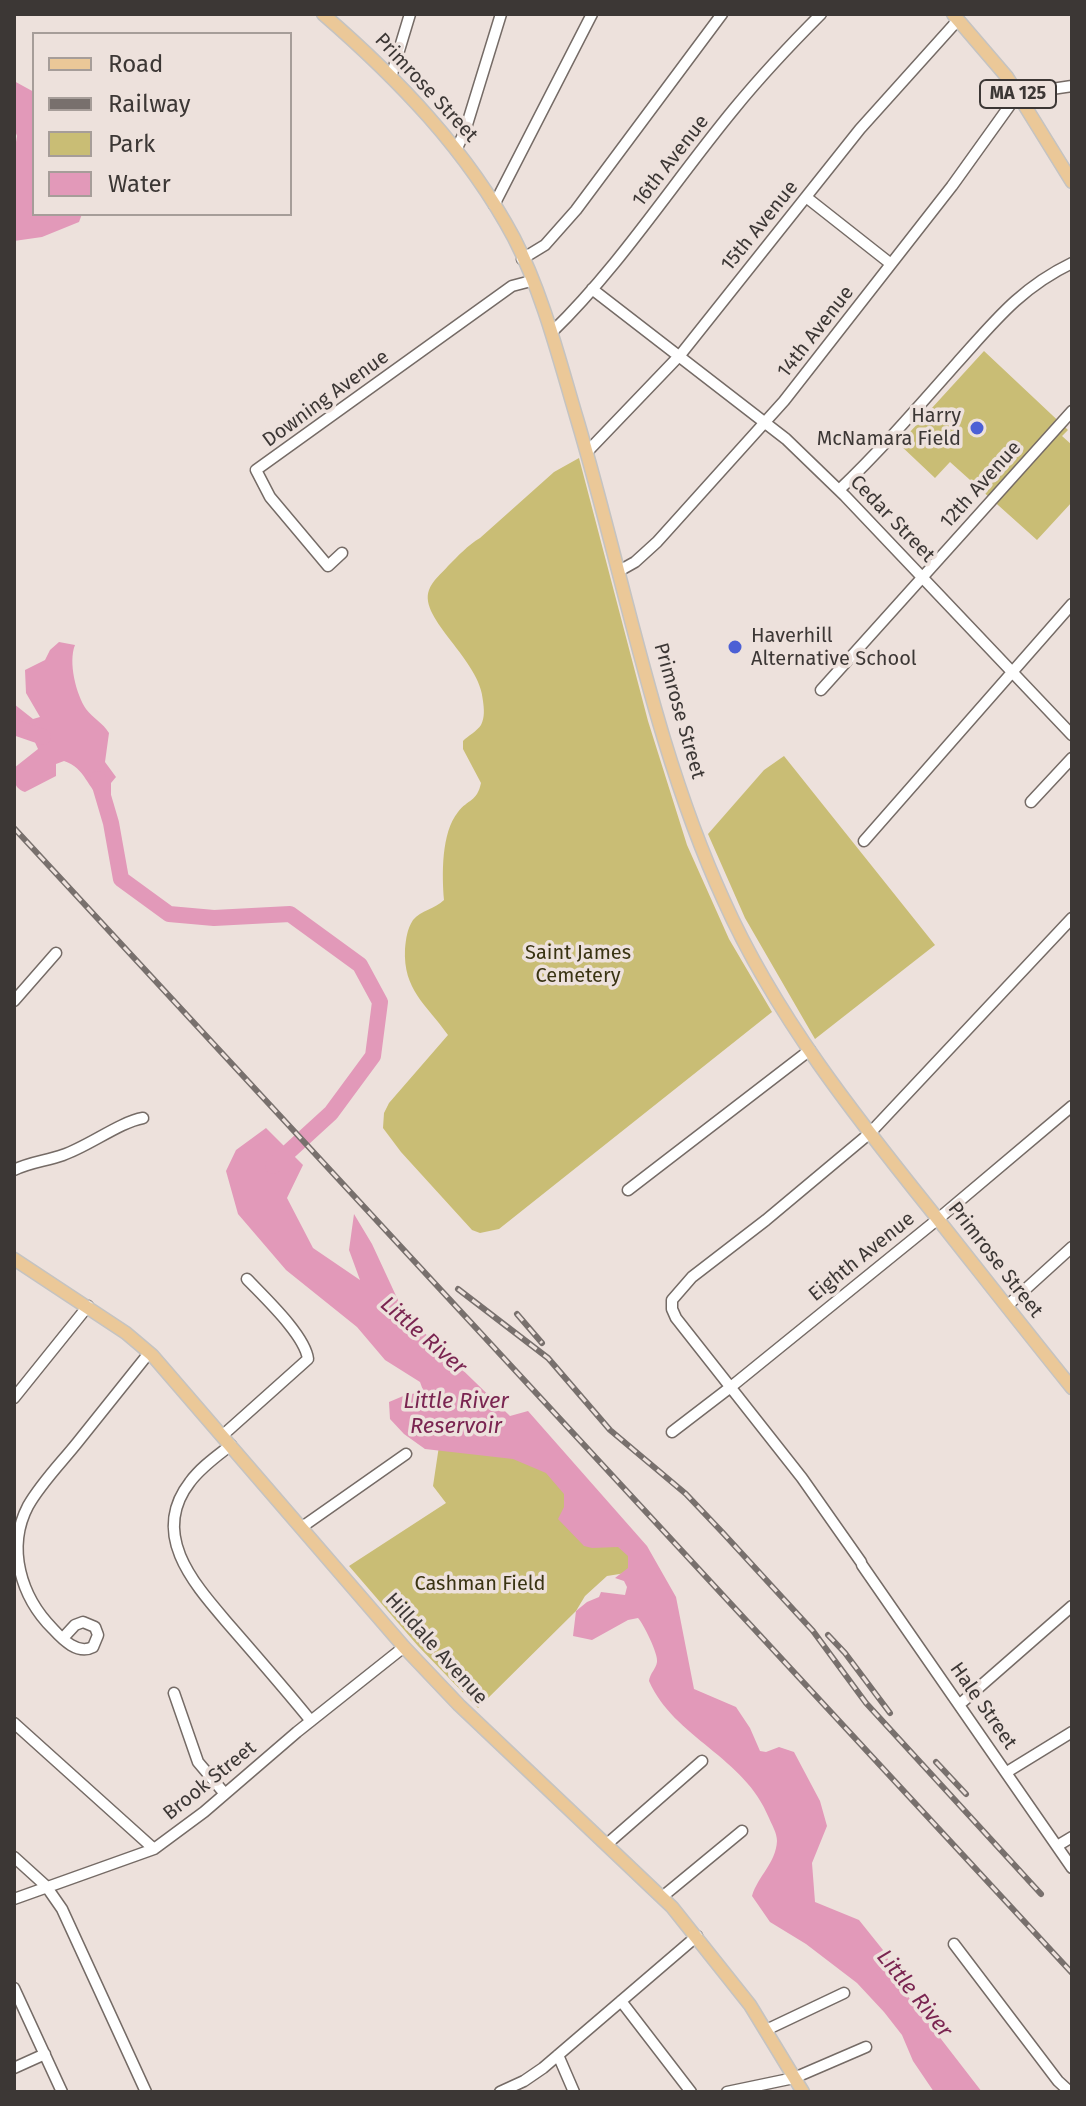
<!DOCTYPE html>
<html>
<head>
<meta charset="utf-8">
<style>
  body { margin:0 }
  #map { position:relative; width:1086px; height:2106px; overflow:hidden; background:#ede1dc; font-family:"Fira Sans",sans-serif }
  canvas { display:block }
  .frame { position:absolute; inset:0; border:16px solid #3c3735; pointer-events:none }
  .legend { position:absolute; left:32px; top:32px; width:260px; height:184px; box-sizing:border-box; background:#ede1dc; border:2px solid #a69d99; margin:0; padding:10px 14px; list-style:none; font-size:24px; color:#3c3735 }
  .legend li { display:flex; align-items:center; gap:16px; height:40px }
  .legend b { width:40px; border:2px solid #a69d99 }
</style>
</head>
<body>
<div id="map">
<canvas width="1086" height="2106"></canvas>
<div class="frame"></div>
<ul class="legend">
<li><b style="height:10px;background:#ebc898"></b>Road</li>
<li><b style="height:10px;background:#78706d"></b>Railway</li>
<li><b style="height:22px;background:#c9bd75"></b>Park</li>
<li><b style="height:22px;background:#e299b9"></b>Water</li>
</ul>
</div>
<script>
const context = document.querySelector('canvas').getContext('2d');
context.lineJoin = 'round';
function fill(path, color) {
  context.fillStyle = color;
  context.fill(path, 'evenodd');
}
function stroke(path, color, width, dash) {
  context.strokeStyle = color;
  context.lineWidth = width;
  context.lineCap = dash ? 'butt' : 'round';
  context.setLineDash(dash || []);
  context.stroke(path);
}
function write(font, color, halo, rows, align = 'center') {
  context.font = font + ' "Fira Sans",sans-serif';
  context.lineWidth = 7;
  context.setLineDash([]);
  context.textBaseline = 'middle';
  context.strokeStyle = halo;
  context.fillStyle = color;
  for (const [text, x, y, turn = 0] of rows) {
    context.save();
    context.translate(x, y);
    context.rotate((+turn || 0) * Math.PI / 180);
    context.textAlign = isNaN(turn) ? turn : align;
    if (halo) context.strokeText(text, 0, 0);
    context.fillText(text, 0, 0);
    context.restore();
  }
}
const green = new Path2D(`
  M984,351l84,79 -6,6 10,9v57l-35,38 -87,-78 -15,16 -36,-34z
  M579,458l69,263 39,124 42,94 43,73 -273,217 -19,4 -8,-3 -71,-78 -18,-24 1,-15 5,-10 59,-68c-22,-31 -45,-45 -43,-86 1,-10 2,-20 8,-29 8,-10 22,-11 31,-20 -2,-25 -3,-67 14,-88 10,-13 19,-10 23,-29l-18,-34v-8c5,-5 14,-10 18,-16 4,-8 3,-16 2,-24 -2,-41 -65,-82 -54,-111 3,-9 13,-17 19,-24 10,-10 20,-21 32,-28l74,-66z
  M784,756l151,189 -120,94 -70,-121 -37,-84 56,-64z
  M471,1444l73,24 76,73 15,19 -3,12 -25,4 -22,20 -9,15 -98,97 -60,-62 -69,-80 97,-63 -13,-17 6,-40z`);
const water = new Path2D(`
  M14,81l20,11v122h48l-3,8 -37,15 -28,4v-87l3,-18 -3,-8z
  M59,642l16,3c-7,17 1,49 11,64 7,9 17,14 23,24l-4,29 11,15 -5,6v13l-7,5c-17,-12 -18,-33 -40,-40l-8,3v12l-31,16c-12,-4 -11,-13 -11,-24l24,-19 -5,-11 -19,-14v-20l19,15 7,-2 -14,-24 -1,-23 20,-10 5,-10z
  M266,1128l37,37 -16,33 26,50 47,32 -11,-30 5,-36 18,30 32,69 106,103 18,-5 119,135 29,51 18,92 42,18 14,21 10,23 6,1 13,-5 15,5 26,49 7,25 -15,37 3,39 44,18 24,30 24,45 75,97h-48l-21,-31 -11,-26 -18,-23 -27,-29 -51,-39 -36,-22 -18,-26c6,-20 24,-33 25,-55 0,-8 -5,-16 -8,-23 -24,-61 -95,-80 -120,-137 1,-8 7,-12 8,-19 2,-7 -14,-39 -19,-44l-10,2 -36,20 -19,-4 3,-25 11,-9 12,-5 2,-5 24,3 2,-8 -3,-6 -9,-3 13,-10v-12l-10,-9 -26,1 -8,-2 -26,-27 6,-12v-13l-18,-21 -33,-14 -88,-10 -21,-15 -14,-15 -1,-17 19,-8 16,-1 -4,-11 -35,-22 -28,-33 -71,-57 -48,-56 -12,-43 10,-21z`);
const river = new Path2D(`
  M14,727l29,10
  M98,779l13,44 10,56 48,35 45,4 76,-4 70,51 20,37 -7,54 -42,57 -58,53`);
const minor = new Path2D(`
  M391,77l19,-63
  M457,148l8,-17 36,-117
  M806,197l85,67
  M494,205l98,-191
  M522,259l23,-14 31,-35 146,-196
  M592,289l194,150 59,57 227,239
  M552,332c68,-66 121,-149 182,-223 27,-33 56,-64 87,-95
  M587,452l94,-98 179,-225 98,-109
  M839,490c42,-40 80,-84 118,-127 37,-41 63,-75 115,-100
  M342,553l-14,13 -58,-69 -14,-27 256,-184 19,-5
  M619,571l16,-9 22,-20 127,-141 168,-215 66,-92 54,-8
  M821,690l251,-279
  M1031,802l41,-44
  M864,841l208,-237
  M14,1001l42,-48
  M14,1170c16,-8 32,-9 49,-15 26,-9 57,-33 80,-37
  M628,1190l182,-140
  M1007,1306l65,-59
  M14,1398l74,-92
  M672,1432l60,-46 206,-167 134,-113
  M223,1435l85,-76c-3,-24 -44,-62 -61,-80
  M231,1445c-14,11 -30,22 -41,37 -42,54 7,105 41,145 27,31 54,62 80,94
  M302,1527l104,-73
  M861,1562l-59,-84 -126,-160 -4,-9v-9l20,-23 74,-57 104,-87 202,-215
  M862,1565l210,303
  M63,1638l12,-13 8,-3 12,5 3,8 -5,12c-15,8 -30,-7 -40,-18 -32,-32 -47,-81 -25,-123 13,-23 33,-43 49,-63 24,-30 48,-60 72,-90
  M174,1693l24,69 27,32
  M960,1704l112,-98
  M14,1723l140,126
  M1007,1772l65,-40
  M607,1844l95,-83
  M1057,1846l15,-9
  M14,1857l32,29 16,23 84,183
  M662,1897l80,-66
  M14,1899l140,-50 50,-37 93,-80 107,-85
  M954,1944l104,137 12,11
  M14,1988l48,104
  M621,2001l70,91
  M766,2030l78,-37
  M558,2055l16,37
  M14,2068l31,-14
  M500,2092l24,-11 19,-13 154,-132
  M727,2092l67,-14 72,-31`);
const major = new Path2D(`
  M323,14c75,65 144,136 191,224 29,56 45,121 63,181 48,161 77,329 147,482 51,114 131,215 209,312 46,58 92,117 139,175
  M953,14l54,63 65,105
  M14,1259l112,74 26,22 252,292 55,58 213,202 78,98 53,87`);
const rail = new Path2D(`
  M14,828l1058,1145
  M458,1289l90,69 62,72 76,64 37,39 90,98 53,72 175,191
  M517,1314l25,29
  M828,1635l17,18 45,60
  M936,1762l30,32`);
const markers = [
  [977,428,8,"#4c60d5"],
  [735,647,8,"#4c60d5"]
];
const shields = [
  [1018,94,76]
];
const shieldNames = [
  ["MA 125",1018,94]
];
const streetNames = [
  ["Primrose Street",426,88,47],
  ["16th Avenue",671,161,-52],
  ["15th Avenue",760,226,-51],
  ["14th Avenue",816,332,-52],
  ["Downing Avenue",326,399,-36],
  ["12th Avenue",981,485,-48],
  ["Cedar Street",892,519,46],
  ["Primrose Street",679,711,74],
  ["Eighth Avenue",862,1257,-39],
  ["Primrose Street",995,1260,52],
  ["Hilldale Avenue",436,1649,48],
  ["Hale Street",983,1706,55],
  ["Brook Street",210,1781,-39]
];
const poiNames = [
  ["Harry",961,416],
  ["McNamara Field",961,439],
  ["Haverhill",751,636,"left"],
  ["Alternative School",751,659,"left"]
];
const parkNames = [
  ["Saint James",578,953],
  ["Cemetery",578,976],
  ["Cashman Field",480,1584]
];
const waterNames = [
  ["Little River",423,1336,41],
  ["Little River",456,1402],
  ["Reservoir",456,1427],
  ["Little River",914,1994,51]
];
fill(green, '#c9bd75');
fill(water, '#e299b9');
stroke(river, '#e299b9', 16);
stroke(minor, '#756b66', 13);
stroke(major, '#c4c3c2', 15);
stroke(minor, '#fff', 10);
stroke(major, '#ebc898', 12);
stroke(rail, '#78706d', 6);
stroke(rail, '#ede1dc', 3, [9]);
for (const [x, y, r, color] of markers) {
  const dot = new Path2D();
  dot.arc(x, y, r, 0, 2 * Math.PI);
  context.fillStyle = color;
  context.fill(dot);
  stroke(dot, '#ede1dc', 3);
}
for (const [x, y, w] of shields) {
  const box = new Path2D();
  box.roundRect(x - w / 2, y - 14, w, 28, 6);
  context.fillStyle = '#ede1dc';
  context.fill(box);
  stroke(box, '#3c3735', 2);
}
write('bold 18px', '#3c3735', null, shieldNames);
write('20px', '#3c3735', '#ede1dc', streetNames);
write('20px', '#3c3735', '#ede1dc', poiNames, 'right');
write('20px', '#393312', '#ede1dc', parkNames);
write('italic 22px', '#7a2551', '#ede1dc', waterNames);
</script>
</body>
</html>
